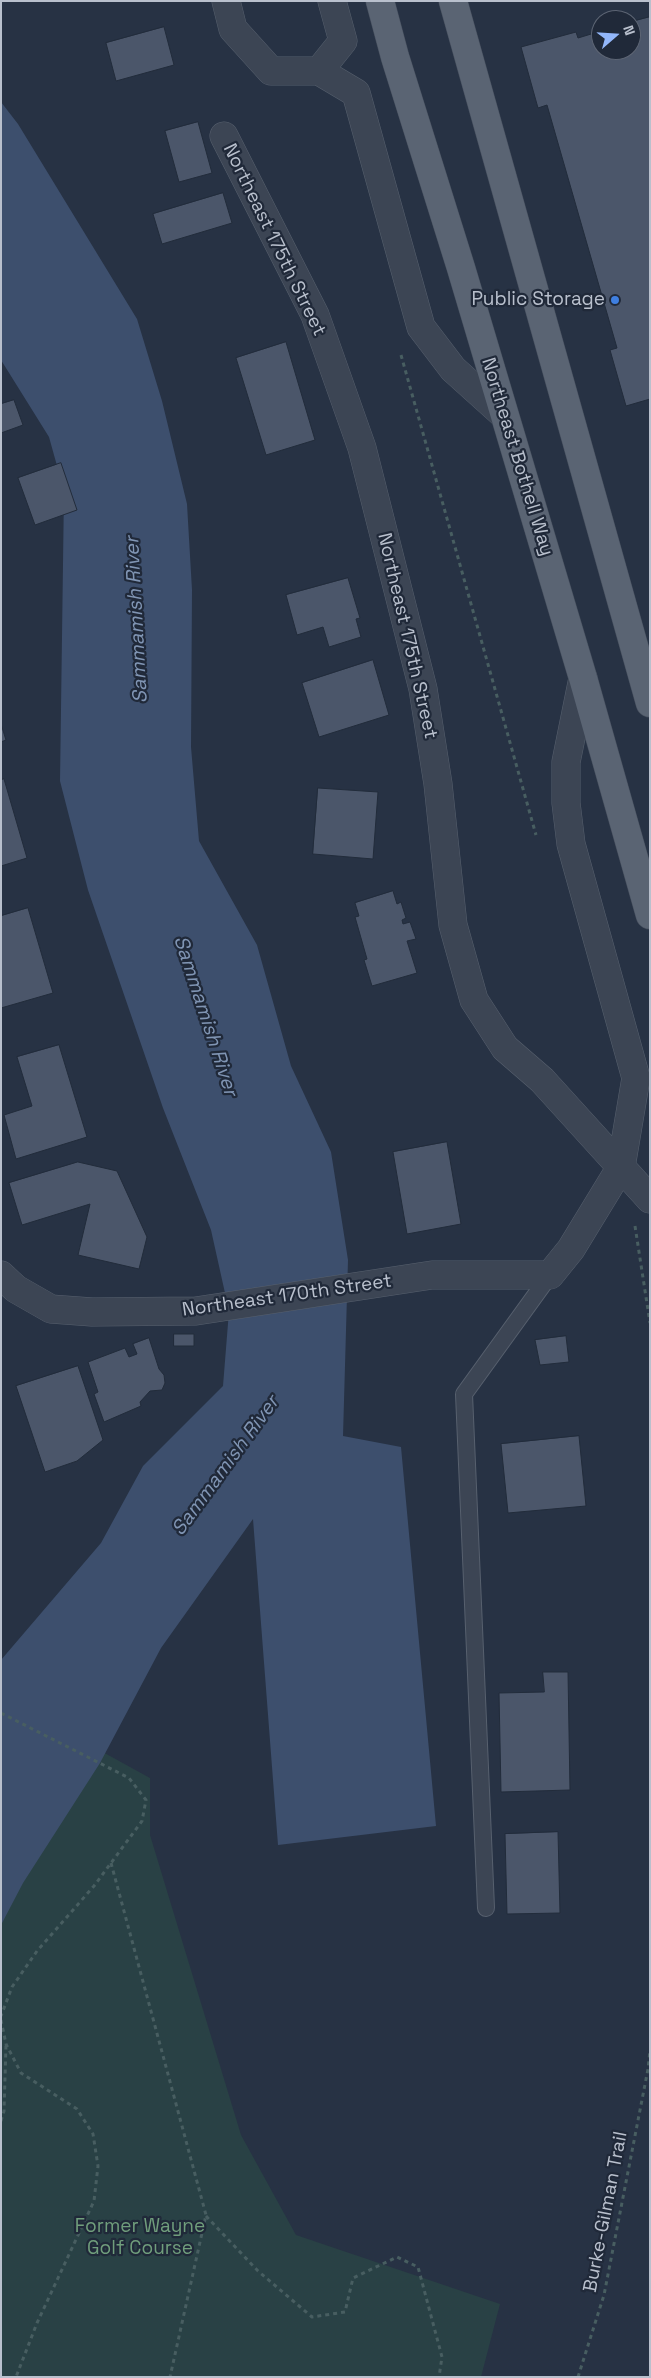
<!DOCTYPE html>
<html>
<head>
<meta charset="utf-8">
<style>
  body { margin:0 }
  #map { position:relative; width:651px; height:2378px; overflow:hidden; background:#273244; font-family:"Space Grotesk",sans-serif }
  canvas { display:block }
  .frame { position:absolute; inset:0; border:2px solid #b9c0cd; pointer-events:none }
  .north { position:absolute; left:591px; top:10px; width:50px; height:50px; box-sizing:border-box; background:#202939; border:1px solid #5d6574; border-radius:50%; rotate:71deg; font-size:14px; font-weight:700; line-height:20px; text-align:center; color:#b9c0cd }
  .north::after { content:''; display:block; margin:auto; width:18px; height:22px; background:#92b6f9; clip-path:polygon(50% 0,100% 100%,50% 72%,0 100%) }
</style>
</head>
<body>
<div id="map">
<canvas width="651" height="2378"></canvas>
<div class="frame"></div>
<div class="north">N</div>
</div>
<script>
const context = document.querySelector('canvas').getContext('2d');
context.lineJoin = 'round';
function fill(path, color) {
  context.fillStyle = color;
  context.fill(path, 'evenodd');
}
function stroke(path, color, width, dash) {
  context.strokeStyle = color;
  context.lineWidth = width;
  context.lineCap = dash ? 'butt' : 'round';
  context.setLineDash(dash || []);
  context.stroke(path);
}
function write(font, color, halo, rows, align = 'center') {
  context.font = font + ' "Space Grotesk",sans-serif';
  context.lineWidth = 4.5;
  context.setLineDash([]);
  context.textBaseline = 'middle';
  context.strokeStyle = halo;
  context.fillStyle = color;
  for (const [text, x, y, turn = 0] of rows) {
    context.save();
    context.translate(x, y);
    context.rotate((+turn || 0) * Math.PI / 180);
    context.textAlign = isNaN(turn) ? turn : align;
    if (halo) context.strokeText(text, 0, 0);
    context.fillText(text, 0, 0);
    context.restore();
  }
}
const green = new Path2D(`
  M1,1696l149,82v57l91,300 55,100 204,69 -19,73h-480z`);
const water = new Path2D(`
  M1,102l17,22 119,195 25,82 25,103 5,86 -1,157 8,94 58,104 34,121 40,86 17,108 -5,176 58,11 35,379 -158,19 -25,-326 -92,129 -61,115 -77,120 -22,42v-265l100,-117 42,-77 80,-80 6,-75 -18,-81 -48,-122 -75,-218 -28,-109 4,-290 -15,-54 -48,-77z`);
const building = new Path2D(`
  M650,17v382l-24,7 -16,-56 7,-2 -70,-243 -9,3 -17,-61 55,-15 2,6 23,-7v19h30v-28z
  M164,27l10,38 -58,16 -10,-38z
  M198,122l14,51 -33,9 -14,-51z
  M223,193l9,30 -70,21 -9,-30z
  M286,342l29,98 -49,15 -30,-97z
  M14,400l9,25 -22,8v-29z
  M61,463l16,47 -42,15 -17,-47z
  M348,578l12,40 -4,1 5,18 -32,10 -6,-20 -26,8 -11,-40z
  M373,660l16,55 -70,22 -17,-54z
  M1,724l5,16 -5,2z
  M4,779l23,79 -26,8v-86z
  M318,788l60,4 -5,67 -60,-5z
  M393,891l4,13 4,-2 5,16 -4,2 1,4 7,-2 6,17 -9,2 10,32 -45,13 -8,-26 3,-1 -12,-42 4,-1 -4,-13z
  M28,908l25,85 -52,15v-92z
  M59,1045l28,92 -71,22 -12,-44 28,-9 -15,-49z
  M447,1142l14,82 -54,10 -14,-82z
  M78,1162l39,9 30,66 -8,32 -61,-14 12,-51 -68,21 -13,-42z
  M174,1334h20v12h-20z
  M566,1336l3,26 -29,3 -5,-25z
  M149,1338l10,31 5,6 1,8 -3,7 -12,1 -10,11 1,4 -37,16 -10,-28 4,-2 -10,-30 37,-14 4,9 8,-3 -4,-10z
  M78,1366l25,74 -26,21 -32,11 -29,-86z
  M579,1436l7,70 -78,7 -7,-69z
  M543,1672h25l2,118 -69,2 -2,-99 45,-1z
  M558,1832l2,81 -53,1 -2,-80z`);
const path = new Path2D(`
  M401,355l135,480
  M635,1226l15,97
  M1,1713l128,65 17,22 -4,21 -48,65 -57,65 -25,36 -11,29
  M111,1863l95,352 -36,162
  M1,2020l5,24 15,29 56,36 16,25 5,32 -4,35 -57,122 -21,54
  M1,2121l3,-10 2,-66
  M206,2216l52,55 54,46 33,-5 8,-34 44,-21 21,10 24,90 -3,20
  M578,2377l26,-82 44,-226 2,-19`);
const lane = new Path2D(`
  M486,1908l-22,-514 86,-119`);
const street = new Path2D(`
  M226,1l7,28 38,42h48
  M332,1l11,40 -24,30 37,22 65,234 32,42 50,45
  M583,678l-17,84v41l5,41 65,234 -15,89 29,32
  M1,1275l15,14 35,20 41,3 104,-1 236,-36h118l21,-26 50,-82 -79,-87 -37,-32 -31,-48 -21,-75 -15,-141 -15,-95 -61,-241 -47,-133 -91,-179`);
const primary = new Path2D(`
  M380,1l15,56 66,211 122,410 67,237
  M453,1l197,702`);
const markers = [
  [615,300,5,"#3f7fe0"]
];
const streetNames = [
  ["Northeast 175th Street",274,240,64],
  ["Northeast Bothell Way",517,457,73],
  ["Northeast 175th Street",407,636,77],
  ["Northeast 170th Street",287,1296,-8],
  ["Burke-Gilman Trail",606,2212,-79]
];
const poiNames = [
  ["Public Storage",605,300]
];
const parkNames = [
  ["Former Wayne",140,2227],
  ["Golf Course",140,2249]
];
const waterNames = [
  ["Sammamish River",137,620,-93],
  ["Sammamish River",205,1016,72],
  ["Sammamish River",226,1466,-54]
];
fill(green, '#294145');
fill(water, '#3d4f6d');
fill(building, '#4b566a');
stroke(building, '#222c3b', 1);
stroke(lane, '#57606e', 18);
stroke(street, '#57606e', 29);
stroke(primary, '#454e5d', 29);
stroke(path, '#485e61', 3, [4, 4]);
stroke(lane, '#3c4554', 16);
stroke(street, '#3c4554', 28);
stroke(primary, '#5a6473', 28);
for (const [x, y, r, color] of markers) {
  const dot = new Path2D();
  dot.arc(x, y, r, 0, 2 * Math.PI);
  context.fillStyle = color;
  context.fill(dot);
  stroke(dot, '#202939', 2);
}
write('19px', '#b9c0cd', '#202939', streetNames);
write('19px', '#b9c0cd', '#202939', poiNames, 'right');
write('19px', '#709e7c', '#202939', parkNames);
write('italic 20px', '#8095b4', '#202939', waterNames);
</script>
</body>
</html>
